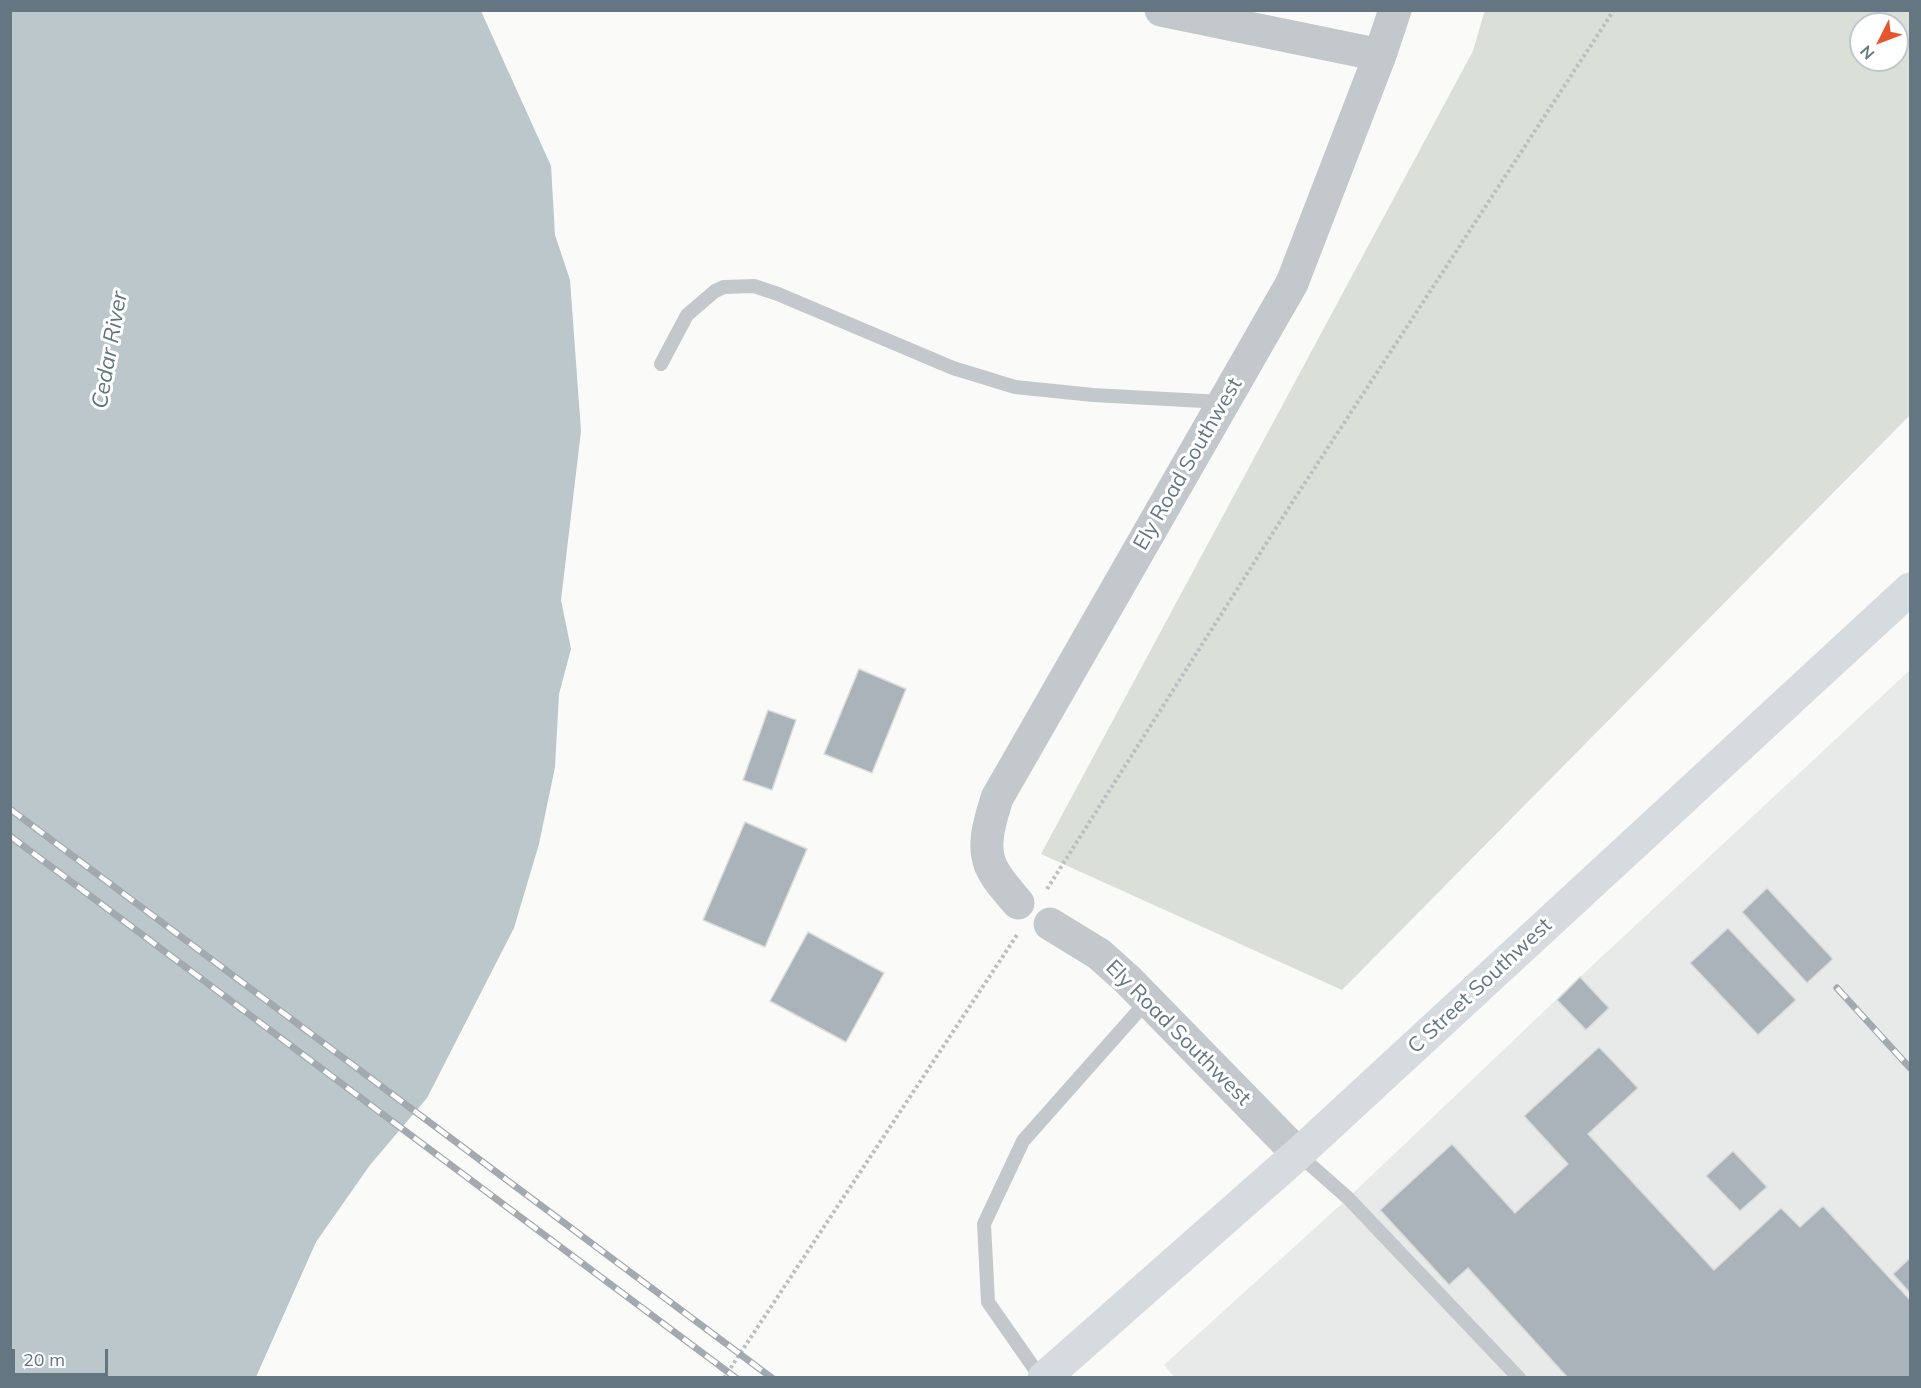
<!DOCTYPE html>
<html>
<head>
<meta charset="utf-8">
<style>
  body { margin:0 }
  #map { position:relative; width:1921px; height:1388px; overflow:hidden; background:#fafaf8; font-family:Mulish,sans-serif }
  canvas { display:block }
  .frame { position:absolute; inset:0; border:12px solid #657683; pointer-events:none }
  .north { position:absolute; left:1849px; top:12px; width:60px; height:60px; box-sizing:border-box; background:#fff; border:2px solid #c1c8cd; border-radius:50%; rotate:228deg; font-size:16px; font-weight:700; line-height:24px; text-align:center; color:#657683 }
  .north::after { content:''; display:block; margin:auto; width:21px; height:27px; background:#e4572e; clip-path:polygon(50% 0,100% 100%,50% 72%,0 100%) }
  .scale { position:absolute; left:12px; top:1349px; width:96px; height:27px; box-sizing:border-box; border:3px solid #657683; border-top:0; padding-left:8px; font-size:18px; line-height:21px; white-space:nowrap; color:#657683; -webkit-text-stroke:4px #fff; paint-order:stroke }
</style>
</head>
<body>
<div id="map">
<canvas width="1921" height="1388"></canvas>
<div class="frame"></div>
<div class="north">N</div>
<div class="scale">20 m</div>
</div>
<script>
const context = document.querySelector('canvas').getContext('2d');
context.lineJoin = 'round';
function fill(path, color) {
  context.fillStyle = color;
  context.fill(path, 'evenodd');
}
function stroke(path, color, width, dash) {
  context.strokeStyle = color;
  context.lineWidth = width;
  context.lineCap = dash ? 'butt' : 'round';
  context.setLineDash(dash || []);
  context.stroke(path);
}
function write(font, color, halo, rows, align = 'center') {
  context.font = font + ' Mulish,sans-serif';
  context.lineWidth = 6;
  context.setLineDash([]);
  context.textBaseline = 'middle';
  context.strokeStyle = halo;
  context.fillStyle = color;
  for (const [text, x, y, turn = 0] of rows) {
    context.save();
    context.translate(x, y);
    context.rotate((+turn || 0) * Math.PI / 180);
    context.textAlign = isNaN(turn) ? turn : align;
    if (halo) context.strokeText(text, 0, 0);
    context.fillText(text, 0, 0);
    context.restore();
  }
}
const built = new Path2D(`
  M1910,670v707l-735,1 -11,-13 184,-167 232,-221z`);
const green = new Path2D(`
  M1485,10l425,1v404l-568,575 -301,-136 432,-803zM1861,24h36v36h-36z`);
const water = new Path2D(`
  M10,11h471l70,155 4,69 15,45 11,151 -20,169 10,49 -12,45 -4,73 -16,77 -25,84 -87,170 -57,67 -54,77 -60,135h-245z`);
const building = new Path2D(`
  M859,669l47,20 -34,84 -48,-19z
  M768,710l28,10 -24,70 -29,-10z
  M745,822l62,27 -42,98 -62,-27z
  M1767,888l66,71 -26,24 -65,-71z
  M1728,928l68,72 -38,35 -68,-72z
  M808,932l76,41 -38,69 -76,-41z
  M1580,977l29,31 -23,22 -29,-30z
  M1599,1047l39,41 -50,46 126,136 67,-62 19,19 23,-21 87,94v78h-342l-100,-110 -19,17 -69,-75 72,-66 63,69 53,-49 -44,-48z
  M1733,1151l34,36 -27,24 -34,-35z
  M1910,1258v35l-17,-19z`);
const path = new Path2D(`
  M1047,889l248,-391 319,-488
  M724,1378l293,-443`);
const service = new Path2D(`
  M661,364l26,-49 28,-24 9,-4 30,-1 24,8 175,74 62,19 78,8 129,7
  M1298,1154l50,44 171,180
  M1041,1378l-53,-76 -4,-78 39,-83 125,-141`);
const tertiary = new Path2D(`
  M1161,10l219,45
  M1018,903c-10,-12 -22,-24 -28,-39 -8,-21 1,-46 7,-66l295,-515 88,-228 15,-45
  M1050,924l49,30 29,26 170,174`);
const secondary = new Path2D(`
  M1044,1378l254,-224 612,-565`);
const rail = new Path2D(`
  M10,809l762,569
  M10,836l726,542
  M1837,988l73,80`);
const streetNames = [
  ["Ely Road Southwest",1188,464,-60],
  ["C Street Southwest",1480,986,-43],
  ["Ely Road Southwest",1178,1033,45]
];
const waterNames = [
  ["Cedar River",110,350,-80]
];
fill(built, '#e8e9e9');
fill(green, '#dadfd7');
fill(water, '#bbc7cb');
fill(building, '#aab3b9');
stroke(building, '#dcdcda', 1.5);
stroke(path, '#bbbfc2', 4, [3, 3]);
stroke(service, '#c3c8cc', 14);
stroke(tertiary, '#c3c8cc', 33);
stroke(secondary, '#d6dbdf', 33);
stroke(rail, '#a2aab0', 7);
stroke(rail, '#fff', 4.5, [14]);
write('21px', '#657683', '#fff', streetNames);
write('italic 22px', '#60757c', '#fff', waterNames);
</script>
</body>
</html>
